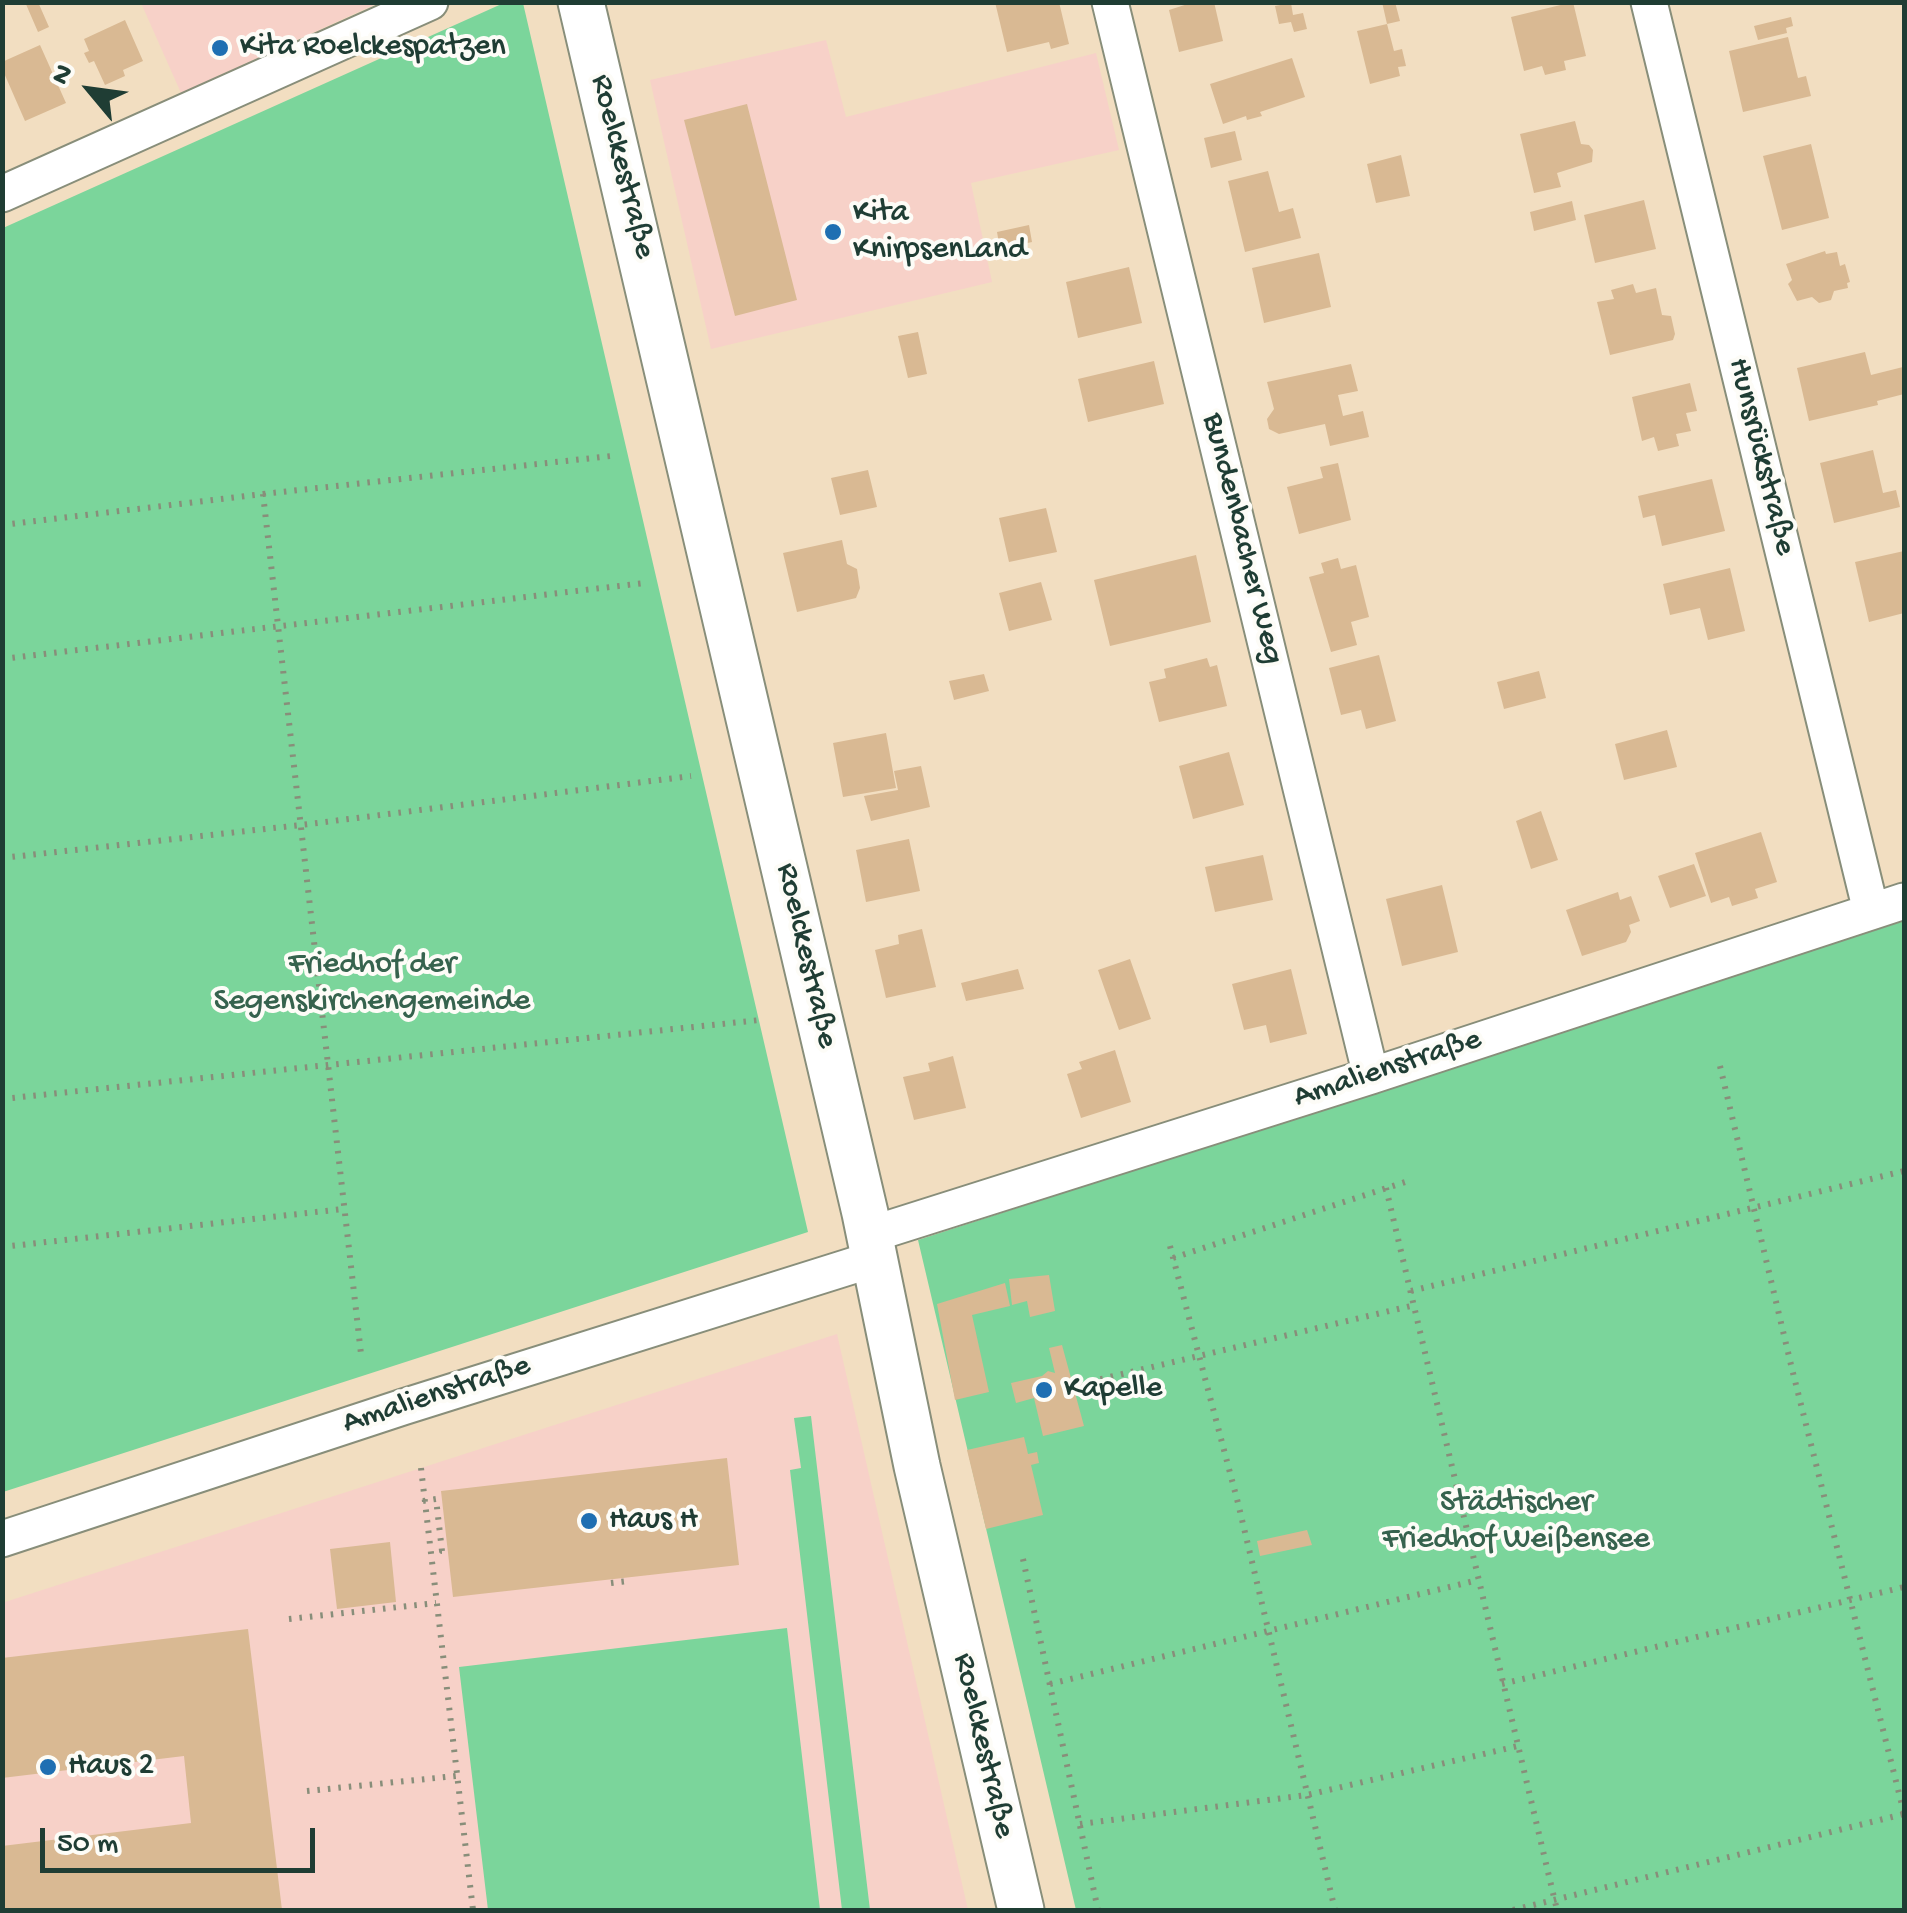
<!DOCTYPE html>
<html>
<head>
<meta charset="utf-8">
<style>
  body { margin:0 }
  #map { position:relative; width:1907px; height:1913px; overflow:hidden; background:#f2dec1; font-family:"Gochi Hand",sans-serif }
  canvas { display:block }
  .frame { position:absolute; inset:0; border:5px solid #1f3d34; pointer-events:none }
  .north { position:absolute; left:40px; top:40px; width:100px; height:100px; -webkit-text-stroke:8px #fdfcf7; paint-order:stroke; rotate:299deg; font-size:28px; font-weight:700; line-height:40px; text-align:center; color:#1f3d34 }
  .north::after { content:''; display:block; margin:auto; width:35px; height:45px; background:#1f3d34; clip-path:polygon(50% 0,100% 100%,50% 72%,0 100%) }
  .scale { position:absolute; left:40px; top:1828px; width:275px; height:45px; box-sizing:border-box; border:5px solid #1f3d34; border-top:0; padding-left:12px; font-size:30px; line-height:35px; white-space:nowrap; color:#1f3d34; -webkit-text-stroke:8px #fdfcf7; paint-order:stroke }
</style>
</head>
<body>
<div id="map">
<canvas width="1907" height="1913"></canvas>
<div class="frame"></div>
<div class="north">N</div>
<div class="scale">50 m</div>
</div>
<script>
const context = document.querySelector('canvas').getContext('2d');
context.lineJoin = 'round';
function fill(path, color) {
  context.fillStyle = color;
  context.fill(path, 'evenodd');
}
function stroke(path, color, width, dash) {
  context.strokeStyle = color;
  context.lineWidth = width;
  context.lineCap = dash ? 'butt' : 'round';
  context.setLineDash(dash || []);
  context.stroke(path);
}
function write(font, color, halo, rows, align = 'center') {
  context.font = font + ' "Gochi Hand",sans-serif';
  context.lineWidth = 8;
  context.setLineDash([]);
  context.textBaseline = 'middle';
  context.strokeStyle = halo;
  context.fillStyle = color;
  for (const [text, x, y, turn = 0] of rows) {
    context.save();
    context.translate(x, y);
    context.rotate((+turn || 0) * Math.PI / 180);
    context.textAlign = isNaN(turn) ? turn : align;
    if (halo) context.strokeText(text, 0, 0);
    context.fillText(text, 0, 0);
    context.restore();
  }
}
const built = new Path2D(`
  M141,3h237l-197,90z
  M826,40l20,77 250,-64 23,97 -148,33 21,99 -281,67 -61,-269z
  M837,1334l131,576h-965l-1,-307z`);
const green = new Path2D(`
  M506,2l17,1 285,1229 -805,260v-1264z
  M1904,921v989h-828l-158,-670z
  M811,1416l6,51 53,443h-28l-52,-440 11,-2 -7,-50z
  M787,1628l33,282h-332l-29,-243z`);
const building = new Path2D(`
  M25,2h13l11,25 -11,5z
  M995,2h64l10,42 -18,5 -2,-7 -42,10z
  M1194,2h20l9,39 -44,11 -10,-42z
  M1382,2h13l5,19 -13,3z
  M1573,2l13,54 -22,5 2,9 -21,5 -3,-9 -18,5 -13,-54z
  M1291,3l2,12 10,-2 4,16 -13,3 -3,-10 -12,2 -4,-18z
  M1791,17l2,9 -7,2 1,5 -29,7 -4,-14z
  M125,20l18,41 -20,9 2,6 -20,9 -11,-24 -5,2 -5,-10 5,-2 -5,-12z
  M1387,24l7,27 8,-2 4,17 -8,1 2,9 -30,8 -13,-53z
  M1788,37l10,41 8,-2 5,20 -68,16 -14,-61z
  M40,45l26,58 -41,18 -21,-48 -2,-11z
  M1292,58l13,39 -45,15 2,4 -15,4 -1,-4 -23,8 -13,-40z
  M747,104l50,196 -62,16 -51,-196z
  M1575,121l6,23 8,1 4,5 -1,12 -35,11 4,14 -27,6 -14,-59z
  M1235,131l7,29 -31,8 -7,-30z
  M1811,144l18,74 -47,12 -19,-74z
  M1401,155l9,41 -34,7 -9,-39z
  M1268,171l11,41 14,-4 8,30 -56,14 -17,-71z
  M1644,200l12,49 -61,14 -11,-48z
  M1572,201l4,19 -42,11 -4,-19z
  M1029,225l3,17 -32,7 -3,-17z
  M1825,251l1,3 11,-2 3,14 5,-2 5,18 -3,1 1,5 -14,3 -3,9 -12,3 -7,-6 -15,4 -9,-17 4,-4 -6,-16z
  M1319,253l12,54 -67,16 -12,-55z
  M1129,267l13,56 -64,15 -12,-56z
  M1633,284l3,9 20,-5 6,27 9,1 4,18 -2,6 -63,15 -13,-53 17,-3 -3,-9z
  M918,332l9,42 -19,4 -10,-42z
  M1865,352l6,23 32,-8 1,27 -27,7 1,4 -69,16 -12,-53z
  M1154,361l10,43 -76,18 -10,-43z
  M1351,364l7,27 -20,4 5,21 20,-5 6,26 -39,9 -5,-22 -46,10 -10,-5 -2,-10 7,-10 -7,-27z
  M1690,383l7,28 -11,2 5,18 -15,3 3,12 -21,5 -4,-14 -12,4 -10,-44z
  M1873,450l10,43 13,-3 4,17 -66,16 -14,-60z
  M1338,463l13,57 -52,14 -12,-47 36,-9 -3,-11z
  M868,470l9,37 -37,8 -9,-37z
  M1712,479l13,52 -63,15 -7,-31 -12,3 -5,-22z
  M1046,508l11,44 -48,10 -10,-44z
  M842,540l5,24 10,5 3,19 -4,10 -59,14 -14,-59z
  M1904,551v62l-35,9 -14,-60z
  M1196,555l15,67 -101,24 -16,-66z
  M1338,558l3,11 15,-4 13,52 -18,5 6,23 -26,7 -22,-75 15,-4 -3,-10z
  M1730,568l15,63 -37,9 -8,-32 -30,7 -7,-31z
  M1041,582l11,38 -43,11 -10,-38z
  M1379,655l17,66 -30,8 -5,-19 -20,5 -12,-47z
  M1207,658l3,9 7,-2 10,41 -68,16 -10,-40 17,-4 -2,-9z
  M1539,671l7,27 -42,11 -7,-27z
  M984,674l5,17 -35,9 -5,-19z
  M1667,730l10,37 -53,13 -9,-36z
  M886,733l10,55 -53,9 -10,-54z
  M1229,752l15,53 -51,14 -14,-53z
  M921,766l9,41 -59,14 -7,-25 34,-6 -4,-19z
  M1541,811l17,49 -27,9 -15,-48z
  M1761,832l16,50 -22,7 3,9 -26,8 -3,-9 -18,6 -16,-50z
  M909,839l11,52 -54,11 -10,-52z
  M1263,855l10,45 -58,12 -10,-45z
  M1694,864l12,32 -36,12 -12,-32z
  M1442,885l16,67 -56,14 -16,-67z
  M1618,892l2,8 11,-4 9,25 -11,4 2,7 -5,10 -44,14 -16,-46z
  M922,929l14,58 -50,11 -11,-48 24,-6 -1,-9z
  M1130,959l21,60 -32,11 -21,-60z
  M1018,969l6,20 -58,12 -5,-18z
  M1291,969l16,65 -37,9 -4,-18 -22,5 -12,-46z
  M1115,1050l16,52 -50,16 -14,-44 15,-5 -3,-7z
  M953,1056l13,52 -52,12 -11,-43 27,-6 -2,-8z
  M1049,1275l6,36 -25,6 -3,-16 -15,4 -3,-26z
  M1005,1283l5,23 -38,9 17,77 -34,8 -18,-96z
  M1062,1345l22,81 -41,10 -9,-38 -18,5 -5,-20 31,-7 6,-5 7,2 -6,-25z
  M1024,1437l4,17 9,-2 2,11 -8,2 12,50 -57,14 -19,-79z
  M727,1458l12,107 -286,32 -12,-106z
  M1307,1530l5,15 -52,11 -3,-15z
  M390,1542l6,60 -59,7 -7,-60z
  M248,1629l34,281h-280v-64l189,-23 -7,-67 -182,22v-120z`);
const path = new Path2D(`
  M263,494l348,-38
  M2,525l261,-31 98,860
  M2,659l642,-76
  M2,858l299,-33 390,-49
  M1720,1066l72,303 112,444
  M2,1099l758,-79
  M1386,1188l171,722
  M1170,1246l68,257 97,407
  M2,1247l341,-38
  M1173,1258l235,-77
  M1411,1291l493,-120
  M1080,1384l335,-79
  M421,1468l52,442
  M423,1501l13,-2 6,52h6
  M1023,1559l75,351
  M611,1583l17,-2v-4
  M289,1619l147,-16
  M1050,1684l428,-104
  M1502,1684l402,-97
  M307,1791l149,-15
  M1080,1824l227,-29 211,-49
  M1513,1910l391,-96`);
const minor = new Path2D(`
  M1110,2l261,1074
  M1649,2l222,909
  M2,194l428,-192
  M869,1235l502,-159 533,-175
  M2,1539l401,-132 471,-148`);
const tertiary = new Path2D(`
  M581,2l284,1211 52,253 104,444`);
const markers = [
  [220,48,10,"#1f6fb2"],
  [833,232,10,"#1f6fb2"],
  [1044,1390,10,"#1f6fb2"],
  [589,1521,10,"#1f6fb2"],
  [48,1767,10,"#1f6fb2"]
];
const poiNames = [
  ["Kita Roelckespatzen",240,48],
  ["Kita",853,214],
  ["KnirpsenLand",853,251],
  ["Kapelle",1064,1390],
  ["Haus H",609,1521],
  ["Haus 2",68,1767]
];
const streetNames = [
  ["Roelckestraße",621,167,76],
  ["Hunsrückstraße",1760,457,76],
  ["Bundenbacher Weg",1241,539,76],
  ["Roelckestraße",805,956,77],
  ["Amalienstraße",1388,1070,-18],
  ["Amalienstraße",437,1396,-18],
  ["Roelckestraße",982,1746,77]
];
const parkNames = [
  ["Friedhof der",372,966],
  ["Segenskirchengemeinde",372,1003],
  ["Städtischer",1516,1504],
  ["Friedhof Weißensee",1516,1541]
];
fill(built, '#f7d1c8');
fill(green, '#7bd59b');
fill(building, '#d9b993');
stroke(minor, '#888e7a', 39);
stroke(tertiary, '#888e7a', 49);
stroke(path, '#888e7a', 6, [2.5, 8]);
stroke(minor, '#fff', 35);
stroke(tertiary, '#fff', 45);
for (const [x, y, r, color] of markers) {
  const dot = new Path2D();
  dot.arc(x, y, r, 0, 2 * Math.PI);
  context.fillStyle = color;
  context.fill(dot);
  stroke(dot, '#fdfcf7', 4);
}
write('32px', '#1f3d34', '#fdfcf7', poiNames, 'left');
write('32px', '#1f3d34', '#fdfcf7', streetNames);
write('32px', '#36634e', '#fdfcf7', parkNames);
</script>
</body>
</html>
